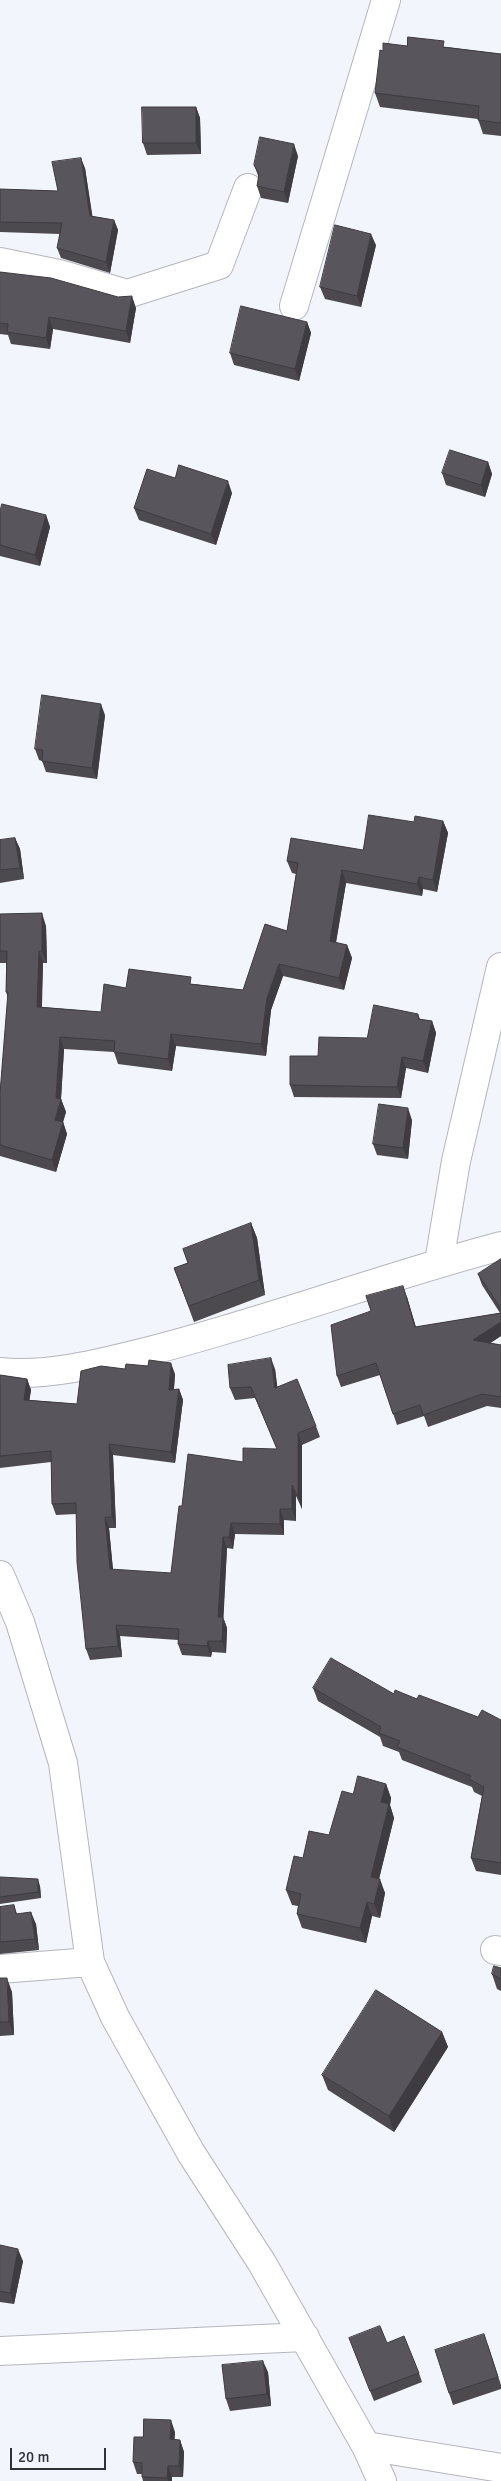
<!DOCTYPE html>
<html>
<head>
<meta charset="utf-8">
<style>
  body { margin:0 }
  #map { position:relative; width:501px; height:2481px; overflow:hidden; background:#f3f5fd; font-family:Signika,sans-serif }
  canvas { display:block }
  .scale { position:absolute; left:10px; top:2448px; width:96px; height:22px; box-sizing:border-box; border:2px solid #303134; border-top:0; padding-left:6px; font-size:15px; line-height:18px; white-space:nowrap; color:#303134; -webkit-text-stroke:4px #f3f5fd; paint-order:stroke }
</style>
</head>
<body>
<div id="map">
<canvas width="501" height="2481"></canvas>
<div class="scale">20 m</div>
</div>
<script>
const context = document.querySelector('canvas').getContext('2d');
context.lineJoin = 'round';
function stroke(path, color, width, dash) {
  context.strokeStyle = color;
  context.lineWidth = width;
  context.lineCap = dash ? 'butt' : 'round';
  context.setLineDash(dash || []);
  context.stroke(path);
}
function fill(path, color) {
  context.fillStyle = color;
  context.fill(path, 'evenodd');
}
const minor = new Path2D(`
  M0,262l59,12 68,20 92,-29 29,-77
  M294,306l92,-306
  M439,1262l17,-101 45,-194
  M0,1372c50,5 105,-10 153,-22 117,-30 231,-73 348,-104
  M0,1575l20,47 43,141 27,199 25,55 76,136 71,110 104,183 16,35
  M495,1950l6,1
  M0,1969l90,-7
  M0,2351l305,-14
  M366,2446l135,22`);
const wall = new Path2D(`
  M407,46l39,1 55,7v82l-18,-2 -5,-15 -98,-12 -5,-14 8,-42z
  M196,107l4,11 1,36 -54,1 -4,-12z
  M298,156l-10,47 -27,-5 -4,-12 2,-8 -5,-13z
  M85,168l7,48 22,4 4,10 -8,43 -49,-15 -4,-10 3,-14 -60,-2v-43l58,2z
  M376,245l-15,62 -36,-8 -5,-12z
  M0,272l136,36 -6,35 -77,-14 -3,20 -39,-5 -3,-9 -8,-1z
  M307,322l4,11 -12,48 -65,-16 -4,-12z
  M488,462l4,12 -7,23 -39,-12 -4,-12z
  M175,478l57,15 -16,52 -77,-25 -5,-12z
  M0,512l46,3 4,12 -10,39 -40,-10z
  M105,715l-8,64 -51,-7 -4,-11 -3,-1 -4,-11z
  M443,821l5,12 -11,59 -14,-3 -1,7 -76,-13 -10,60 11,2 5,13 -8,32 -61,-14 -12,34 -5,46 -90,-10 -4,25 -54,-7 -4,-12 -50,-3 -3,50 5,13 -3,10 4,12 -11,38 -56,-16v-63l8,-95 -2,-6v-29h-6v-49l46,12 1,37h-4l-1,44 59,5 25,-24 67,-4 50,6 44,-59 9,-57 -4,-1 -5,-12 76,-11 51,-28z
  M15,838l5,11 4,30 -24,4v-43z
  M418,1014l2,5 12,2 4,12 -8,40 -22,-5 -5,30 -107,-1 -4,-12 28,-29 49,-18z
  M412,1120l-4,39 -31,-4 -4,-11z
  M251,1223l6,15 8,57 -71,27 -20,-54 14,-5 -5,-14z
  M501,1259v77l-11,7 11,2v63l-14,-2 -59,21 -4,-11 -27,9 -17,-50 -39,12 -4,-11 34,-65 36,-14 9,30 84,-14 -18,-28 -4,-11z
  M275,1369l2,18 39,39 4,11 -18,8v64l-6,-13v25l-12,-1v15l-49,-1 -2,15 -6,-1 -4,69 4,11 -1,25 -14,-1 -1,5 -29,-2 -4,-11v-4l-58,-4 2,21 -32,3 -4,-11 -10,-135 -20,1 -4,-11 -1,-42 -51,6v-93l27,4 4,11 -2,10 48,4 98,-30 -1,15h5l4,11 -8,63 -62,-8 3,73h-7l4,42 58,3 11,-67 61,-44 34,-13 -22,-51 -20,2 -5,-12z
  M313,1688l81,6 23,5 61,18 23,3v155l-25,-4 -5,-13 11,-62 -8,-4 -2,-5 -70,-27 -3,-8 -16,-6 -3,-9 -62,-36z
  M386,1784l5,14 -1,7 4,13 -15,61 6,14 -5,25 -8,-2 -6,27 -64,-15 -5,-14 1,-8 -6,-1 -6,-15 43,-55 24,-41z
  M0,1877l40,9 1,12 -41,6z
  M14,1905l3,9 19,10 3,26 -39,4v-47z
  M501,1968v23l-4,-2 -5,-15z
  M0,1978l12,14 2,43 -14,1z
  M442,2032l6,15 -54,85 -66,-42 -6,-15z
  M0,2245l23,16 -9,43 -14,-2z
  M349,2338l38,5 32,30 3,9 -48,19z
  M488,2345l13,40v4l-48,16 -4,-12z
  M268,2372l3,34 -41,5 -4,-12z
  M175,2432l-1,8h6l4,12 -1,25h-11v4h-29l-1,-4v-3h-5l-4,-12 10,-25z`);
const shadedWall = new Path2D(`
  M196,107l4,11 1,36 -5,-11z
  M294,144l4,12 -10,47 -4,-11z
  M81,158l4,10 9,58 -4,-10z
  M114,220l4,10 -8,43 -4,-11z
  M371,234l5,11 -15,62 -4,-11z
  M132,296l4,12 -6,35 -4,-12z
  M49,317l4,12 -3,20 -4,-11z
  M307,322l4,11 -12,48 -4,-12z
  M488,462l4,12 -7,23 -4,-12z
  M228,481l4,12 -16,52 -5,-11z
  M46,515l4,12 -10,39 -5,-11z
  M101,704l4,11 -8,64 -5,-11z
  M443,821l5,12 -11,59 -4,-12z
  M15,838l5,11 4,30 -4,-11z
  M342,870l4,13 -12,70 -4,-12z
  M419,877l4,12 -1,7 -5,-12z
  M42,913l4,13 1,37 -5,-12z
  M347,945l5,13 -8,32 -5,-12z
  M39,951l4,12 -2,56 -4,-12z
  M279,964l4,12 -12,34 -5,46 -5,-12 6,-46z
  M432,1021l4,12 -8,40 -5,-12z
  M171,1034l5,12 -4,25 -4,-12z
  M60,1037l4,12 -3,50 5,13 -3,10 4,12 -11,38 -4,-12 3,-40z
  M402,1057l4,11 -5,30 -4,-11z
  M408,1108l4,12 -4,39 -5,-11z
  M251,1223l6,15 8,57 -6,-15z
  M403,1286l4,11 12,42 -4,-12z
  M501,1322v14l-24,16 -4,-12z
  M271,1358l4,11 4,30 -4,-11z
  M171,1363l4,11 -2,27 -4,-11z
  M27,1379l4,11 -3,21 -4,-11z
  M179,1389l4,11 -8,63 -4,-11z
  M298,1433l4,12v64l-4,-12z
  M109,1444l4,11 3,73 -4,-11z
  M292,1485l4,11v25l-4,-12z
  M280,1509l4,11v15l-4,-11z
  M105,1517l4,11 5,53 -4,-12z
  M231,1523l4,11 -2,15 -4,-12z
  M223,1537l4,11 -4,80 -5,-11z
  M223,1617l4,11 -1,25 -4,-12z
  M116,1625l4,11 2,21 -4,-11z
  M208,1641l4,11 -1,5 -4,-11z
  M386,1784l5,14 -1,7 4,13 -18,73 -5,-14 10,-75z
  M38,1879l2,7 1,12 -3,-6z
  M380,1879l5,14 -5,25 -6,-14z
  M367,1902l5,14 -6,27 -6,-15z
  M31,1912l5,12 3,26 -4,-11z
  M7,1978l5,14 2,43 -5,-13z
  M442,2032l6,15 -54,85 -5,-16z
  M18,2249l5,12 -9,43 -4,-11z
  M263,2361l5,11 3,34 -4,-12z
  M171,2420l4,12 -1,19 -4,-12z
  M180,2440l4,12 -1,25 -4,-11z
  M168,2466l4,11v4h-4l-1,-3z`);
const building = new Path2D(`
  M408,37l36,4 -1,6 58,7v69l-23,-3 1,-14 -104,-13 5,-43 3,1v-8l24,3z
  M142,107h54v36h-53z
  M260,137l34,7 -10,48 -27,-6 2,-12 -5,-9z
  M81,158l9,58 24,4 -8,42 -49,-14 5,-25 -62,-1v-33l58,2 -6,-29z
  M335,225l36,9 -14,62 -37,-9z
  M0,272l51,6 67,19 14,-1 -6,35 -77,-14 -3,21 -39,-6 1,-8 -8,-1z
  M241,306l66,16 -12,47 -65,-16z
  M450,450l38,12 -7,23 -39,-12z
  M179,465l49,16 -17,53 -77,-26 13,-39 28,9z
  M2,504l44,11 -11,40 -35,-10v-33z
  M42,695l59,9 -9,64 -50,-7 1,-11 -8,-1z
  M369,815l45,7 1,-6 28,5 -10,59 -14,-3 -2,7 -75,-14 -12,71 17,4 -8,33 -60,-14 -12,34 -6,46 -90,-10 -3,25 -54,-7 1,-11 -55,-4 -4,61 5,1 -6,21 8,2 -11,38 -52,-15v-52l8,-101h-2l1,-41h-7v-37l42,-1v38h-3l-2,56 64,5 3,-28 22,4 3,-19 62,8 -1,7 53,6 22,-66 22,7 11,-68 -11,-2 4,-23 72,12z
  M15,838l5,30 -20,2v-30z
  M374,1005l44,9v5l14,2 -9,40 -21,-4 -5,30 -107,-2v-29h28l1,-19 48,1z
  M379,1104l29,4 -5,40 -30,-4z
  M251,1223l8,57 -70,26 -15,-38 14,-5 -5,-14z
  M501,1259v50l-23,-35z
  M403,1286l12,41 86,-14v9l-28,18 28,5v52l-19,-3 -59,21 -3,-10 -27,9 -17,-51 -39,13 -6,-51 40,-14 -5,-15z
  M271,1358l4,30 22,-9 19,47 -18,7v64l-6,-12v24h-12v15l-49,-1 -2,14h-6l-5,80h5l-1,24h-14l-1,5 -29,-2 1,-15 -63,-4 2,21 -32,3 -9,-87 -1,-59 -24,1 -1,-53 -51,5v-81l27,4 -3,21 53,4 4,-33 20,-5 24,3 1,-5 22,2 1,-6 22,3 -2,27 10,-1 -8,63 -62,-8 3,73h-7l5,52 61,4 8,-67h3l6,-52 55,8v-14l34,1 -26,-62 -21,1 -2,-23z
  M331,1658l63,36 1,-4 22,9 2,-4 59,22 4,-7 19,10v143l-30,-5 13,-71 -15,-8 2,-3 -74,-29 3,-6 -21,-8 2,-6 -68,-39z
  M358,1776l28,8 -5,18 8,2 -18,73 9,2 -6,25 -7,-2 -7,26 -63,-14 4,-20 -15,-4 8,-34 9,2 6,-27 20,4 13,-44 11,3z
  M0,1877l38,2v13l-38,5z
  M14,1905l2,9 15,-2 4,27 -35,3v-35z
  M494,1966l7,2v11l-9,-5z
  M0,1978h7l2,44h-9z
  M376,1990l66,42 -53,84 -67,-41z
  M0,2245l18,4 -8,44 -10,-2z
  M380,2326l7,17 17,-7 15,37 -49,18 -21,-53z
  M484,2334l14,43 -49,16 -14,-43z
  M263,2361l4,33 -41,5 -4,-34z
  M144,2419l27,1 -1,19 10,1 -1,26h-11l-1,12 -25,-1v-14l-9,-1 1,-25h9z`);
stroke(minor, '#b4b6bd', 30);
stroke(minor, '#fff', 28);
fill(wall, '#4c4a4f');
fill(shadedWall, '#3e3c40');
fill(building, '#58565c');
stroke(building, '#3e3c40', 1);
</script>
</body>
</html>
